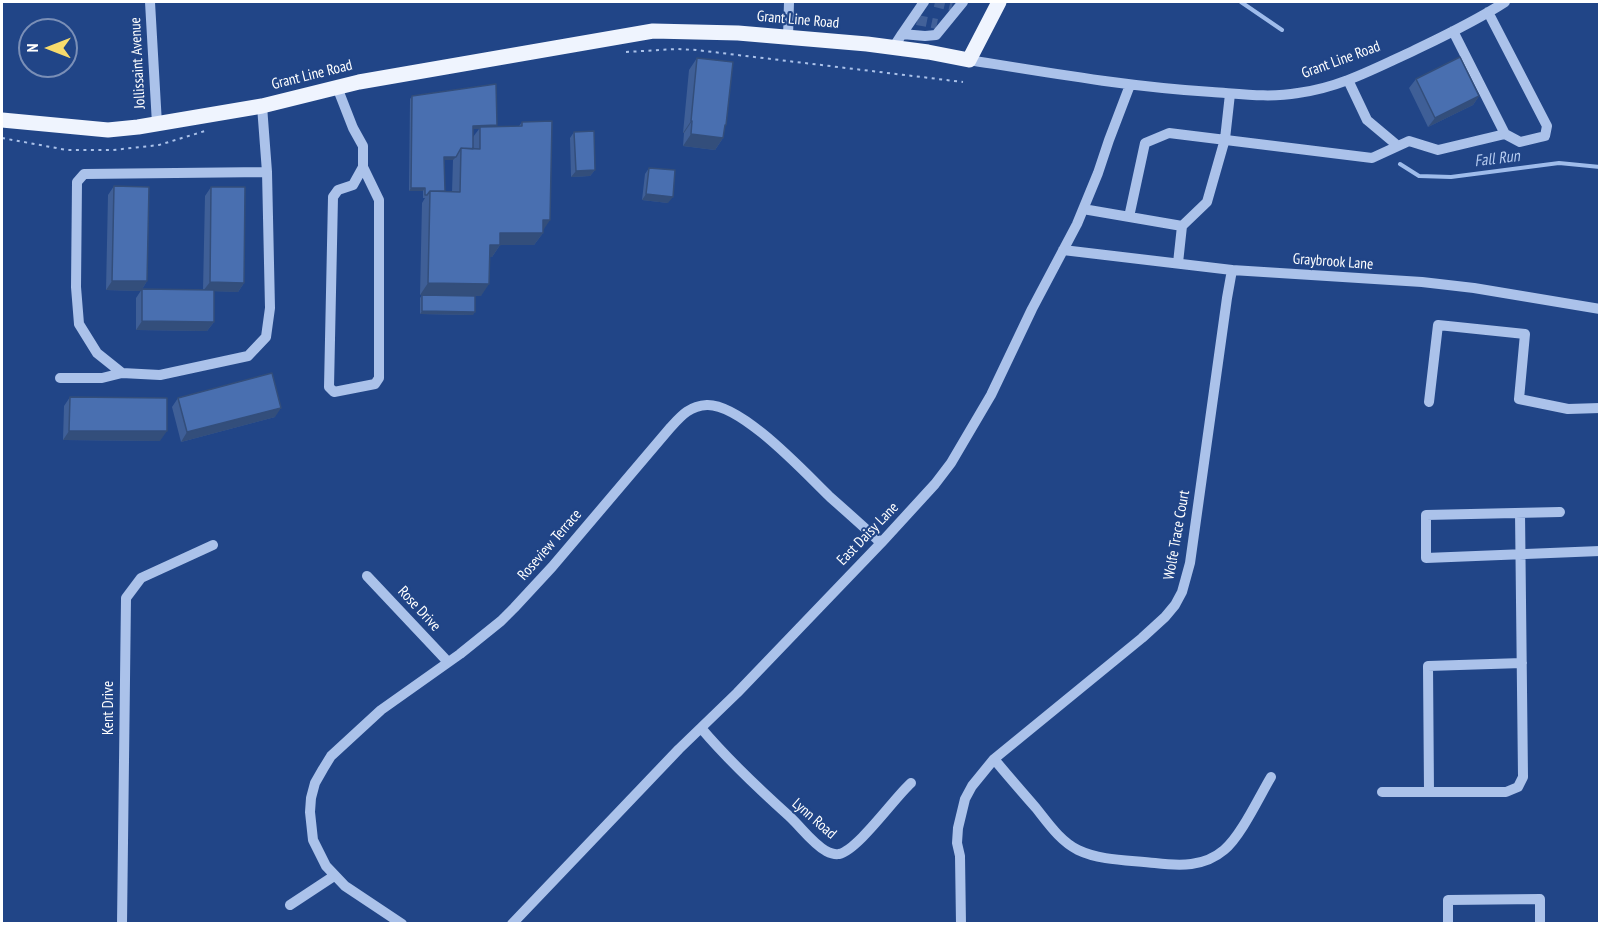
<!DOCTYPE html>
<html>
<head>
<meta charset="utf-8">
<style>
  body { margin:0 }
  #map { position:relative; width:1601px; height:925px; overflow:hidden; background:#214587; font-family:"PT Sans Narrow",sans-serif }
  canvas { display:block }
  .frame { position:absolute; inset:0; border:3px solid #fff; pointer-events:none }
  .north { position:absolute; left:18px; top:18px; width:60px; height:60px; box-sizing:border-box; background:#214587; border:2px solid #7a8fb7; border-radius:50%; rotate:270deg; font-size:16px; font-weight:700; line-height:24px; text-align:center; color:#fff }
  .north::after { content:''; display:block; margin:auto; width:21px; height:27px; background:#f7db6c; clip-path:polygon(50% 0,100% 100%,50% 72%,0 100%) }
</style>
</head>
<body>
<div id="map">
<canvas width="1601" height="925"></canvas>
<div class="frame"></div>
<div class="north">N</div>
</div>
<script>
const context = document.querySelector('canvas').getContext('2d');
context.lineJoin = 'round';
function stroke(path, color, width, dash) {
  context.strokeStyle = color;
  context.lineWidth = width;
  context.lineCap = dash ? 'butt' : 'round';
  context.setLineDash(dash || []);
  context.stroke(path);
}
function fill(path, color) {
  context.fillStyle = color;
  context.fill(path, 'evenodd');
}
function write(font, color, halo, rows, align = 'center') {
  context.font = font + ' "PT Sans Narrow",sans-serif';
  context.lineWidth = 4.5;
  context.setLineDash([]);
  context.textBaseline = 'middle';
  context.strokeStyle = halo;
  context.fillStyle = color;
  for (const [text, x, y, turn = 0] of rows) {
    context.save();
    context.translate(x, y);
    context.rotate((+turn || 0) * Math.PI / 180);
    context.textAlign = isNaN(turn) ? turn : align;
    if (halo) context.strokeText(text, 0, 0);
    context.fillText(text, 0, 0);
    context.restore();
  }
}
const stream = new Path2D(`
  M1241,2l41,28
  M1400,164l19,12 32,1 108,-14 41,4`);
const minorTunnel = new Path2D(`
  M935,2l17,4
  M917,20l20,4`);
const path = new Path2D(`
  M626,52l51,-3 19,1 267,32
  M2,138l65,12h46l46,-5 46,-14`);
const minor = new Path2D(`
  M150,2l7,122
  M1488,12l59,114 -2,10 -25,6 -15,-8
  M902,34l22,-32
  M788,37l1,-35
  M893,48l9,-14 23,2 11,-1 27,-33
  M969,60c81,13 162,27 243,32 29,2 58,6 86,1 41,-5 78,-25 115,-42 31,-15 63,-30 92,-49
  M1348,80l19,40 31,26
  M337,87l16,41 10,18v21l16,33v178l-4,6 -41,8 -5,-5 4,-190 5,-7 15,-5 10,-18
  M262,106l5,66 3,136 -4,29 -18,19 -88,19 -38,-2 -25,-20 -18,-29 -3,-37 1,-105 7,-8 183,-2
  M1083,209l99,17 -4,37
  M1129,217l16,-74 24,-10 203,25 37,-17 29,9 67,-16 -52,-103
  M1182,226l25,-24 18,-63 5,-45
  M1063,250l169,20 190,12 52,6 126,21
  M60,378h42l20,-5
  M1429,402l9,-77 87,9 -6,65 49,10 32,-1
  M1560,512l-134,3v43l174,-7
  M367,576l81,86
  M701,728c27,32 58,61 88,88 12,11 23,27 37,35 4,2 9,4 13,3 19,-4 56,-57 72,-71
  M994,759c14,17 28,33 42,49 12,15 24,33 42,42 23,11 52,10 77,13 25,3 49,4 69,-13 17,-14 35,-53 47,-73
  M1382,792h124l12,-5 5,-10 -3,-264
  M1429,792l-1,-126 94,-3
  M290,905l44,-29
  M122,924l4,-326 15,-20 72,-33
  M402,924l-57,-38 -19,-20 -13,-26 -3,-28 1,-14 4,-15 8,-14 8,-13 50,-46 79,-56 41,-33 13,-13 38,-41 118,-139c11,-12 19,-22 37,-23 35,-1 98,68 123,92 17,15 34,30 51,46
  M512,924l167,-175 58,-56 144,-150 54,-59 16,-21 40,-68 41,-86 45,-85 21,-51 11,-33 21,-55
  M961,924l-1,-68 -3,-13 1,-15 7,-29 7,-13 22,-27 148,-121 23,-21 10,-12 7,-13 8,-29 37,-265 5,-28
  M1448,924v-24l92,-1v25`);
const major = new Path2D(`
  M2,120l106,10 30,-3 124,-21 97,-24 294,-51 85,2 129,11 61,8 41,8 30,-58`);
const wall = new Path2D(`
  M697,58l27,70 -1,10 -8,12 -32,-4 1,-13h-1l6,-63z
  M1416,79l63,17 -6,9 -45,22 -19,-39z
  M412,96l84,30h23l3,-4 21,111 -9,12h-34l-8,12h-2l-9,39h-6l-2,19 -53,-1v-16l2,-3h-2l2,-92 3,-5h-2v-7h-14l1,-92zM473,129h6l-6,8zM444,160h9l-1,32 -7,-1z
  M574,132l21,38 -5,6 -19,1 -1,-39z
  M649,168l19,35 -26,-3 3,-26z
  M114,186l33,95 -6,10 -35,-1 2,-95z
  M211,187l33,96 -6,9 -24,-1v31l-7,9 -71,-1v-32l6,-9 61,1 2,-94z
  M70,397l90,44 -97,-1 1,-34z
  M178,398l97,19 -94,25 -9,-35z`);
const shadedWall = new Path2D(`
  M1479,96l-6,9 -45,22 7,-9z
  M691,121h1l-8,12h-1z
  M497,125l-2,3 -15,-1 -1,2h-9l3,-3z
  M725,125h1l-8,12 5,1 -8,12 -32,-4 8,-12z
  M444,157h12l-3,3h-11z
  M595,170l-5,6 -19,1 5,-6z
  M411,188h14l-2,3h-14z
  M646,194l27,3 -5,6 -26,-3z
  M543,220h7l-8,12z
  M500,233h43l-9,12h-42z
  M490,245h10l-8,12h-11z
  M112,281h35l-6,10 -35,-1z
  M210,282l34,1 -6,9 -35,-1z
  M428,283l61,1 -8,12 -61,-1z
  M422,311l53,1 -2,3 -53,-1z
  M142,321l72,1 -7,9 -71,-1z
  M281,408l-6,9 -94,25 6,-10z
  M69,431h98l-7,10 -97,-1z`);
const building = new Path2D(`
  M1460,57l19,39 -44,22 -19,-39z
  M697,58l36,4 -7,63h-1l-2,13 -32,-4 1,-13h-1z
  M496,84l1,41 -24,1v23l-12,-1 -5,9h-12l1,34h-15l-3,4h-2v-7h-14l1,-92z
  M552,121l-2,99h-7v13h-43v12h-10l-1,39 -61,-1 2,-92 30,1 1,-44 19,1v-22l42,-1v-4z
  M594,131l1,39 -19,1 -2,-39z
  M649,168l26,2 -2,27 -27,-3z
  M114,186l35,1 -2,94h-35z
  M211,187h34l-1,96 -34,-1z
  M142,289l72,1v32l-72,-1z
  M422,295l53,1v16l-53,-1z
  M272,373l9,35 -94,24 -9,-34z
  M70,397l97,1v33h-98z`);
const streetNames = [
  ["Grant Line Road",798,20,5],
  ["Grant Line Road",1341,60,-20],
  ["Jollissaint Avenue",138,63,-93],
  ["Grant Line Road",312,75,-14],
  ["Graybrook Lane",1333,262,4],
  ["East Daisy Lane",868,534,-46],
  ["Wolfe Trace Court",1177,535,-80],
  ["Roseview Terrace",550,545,-49],
  ["Rose Drive",419,609,47],
  ["Kent Drive",109,708,-90],
  ["Lynn Road",814,819,41]
];
const waterNames = [
  ["Fall Run",1497,159,-7]
];
stroke(stream, '#9fbceb', 4);
stroke(minorTunnel, '#426199', 10, [10, 5]);
stroke(path, '#abc2ea', 2, [3, 4.5]);
stroke(minor, '#abc2ea', 10);
stroke(major, '#eff4fe', 15);
fill(wall, '#3f5f97');
fill(shadedWall, '#334e7b');
fill(building, '#496fb0');
stroke(building, '#334e7b', 1.5);
write('15px', '#fff', '#214587', streetNames);
write('italic 16px', '#b7cdf1', '#214587', waterNames);
</script>
</body>
</html>
